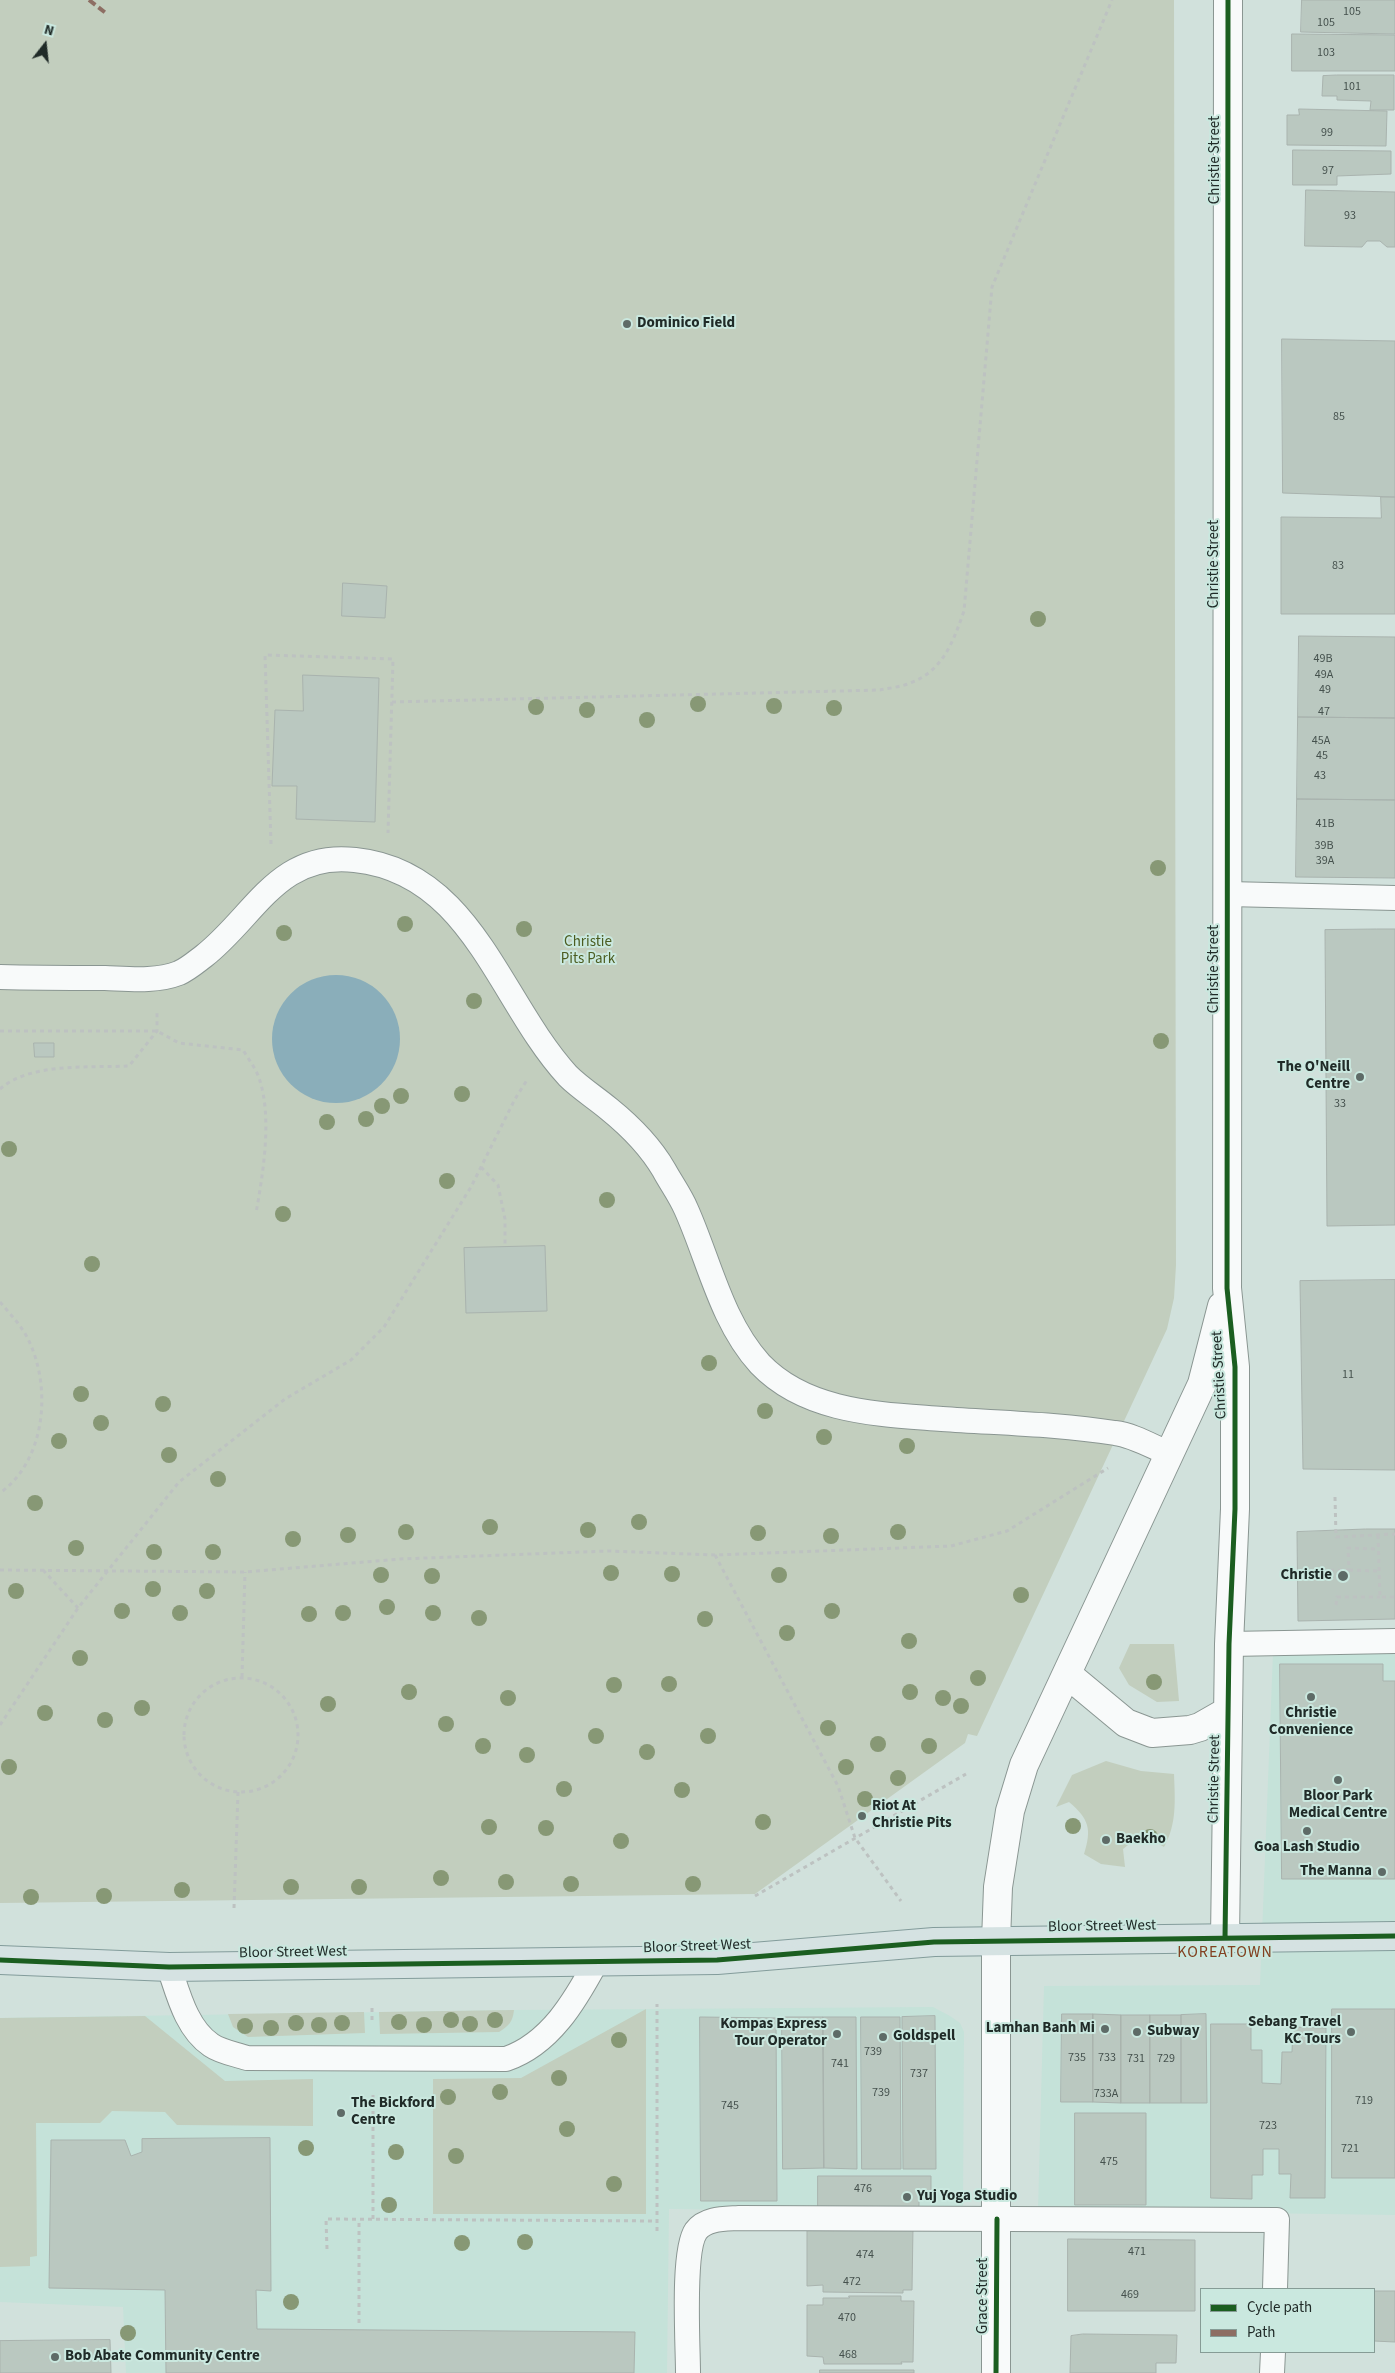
<!DOCTYPE html>
<html>
<head>
<meta charset="utf-8">
<style>
  body { margin:0 }
  #map { position:relative; width:1395px; height:2373px; overflow:hidden; background:#d1e1dc; font-family:"Source Sans 3",sans-serif }
  canvas { display:block }
  .legend { position:absolute; left:1200px; top:2288px; width:175px; height:65px; box-sizing:border-box; background:#cae8df; border:1px solid #869c96; margin:0; padding:6px 9px; list-style:none; font-size:15px; color:#202b28 }
  .legend li { display:flex; align-items:center; gap:10px; height:25px }
  .legend b { width:25px; border:1px solid #869c96 }
  .north { position:absolute; left:20px; top:20px; width:50px; height:50px; -webkit-text-stroke:4px #cae8df; paint-order:stroke; rotate:16deg; font-size:14px; font-weight:700; line-height:20px; text-align:center; color:#202b28 }
  .north::after { content:''; display:block; margin:auto; width:18px; height:22px; background:#202b28; clip-path:polygon(50% 0,100% 100%,50% 72%,0 100%) }
</style>
</head>
<body>
<div id="map">
<canvas width="1395" height="2373"></canvas>
<ul class="legend">
<li><b style="height:6px;background:#1b5e20"></b>Cycle path</li>
<li><b style="height:6px;background:#8d6e63"></b>Path</li>
</ul>
<div class="north">N</div>
</div>
<script>
const context = document.querySelector('canvas').getContext('2d');
context.lineJoin = 'round';
function fill(path, color) {
  context.fillStyle = color;
  context.fill(path, 'evenodd');
}
function stroke(path, color, width, dash) {
  context.strokeStyle = color;
  context.lineWidth = width;
  context.lineCap = dash ? 'butt' : 'round';
  context.setLineDash(dash || []);
  context.stroke(path);
}
function write(font, color, halo, rows, align = 'center') {
  context.font = font + ' "Source Sans 3",sans-serif';
  context.lineWidth = 4;
  context.setLineDash([]);
  context.textBaseline = 'middle';
  context.strokeStyle = halo;
  context.fillStyle = color;
  for (const [text, x, y, turn = 0] of rows) {
    context.save();
    context.translate(x, y);
    context.rotate((+turn || 0) * Math.PI / 180);
    context.textAlign = isNaN(turn) ? turn : align;
    if (halo) context.strokeText(text, 0, 0);
    context.fillText(text, 0, 0);
    context.restore();
  }
}
const built = new Path2D(`
  M1395,1650v565l-357,-5 6,-224 216,-1 13,-332z
  M933,2007l17,9 10,7 4,9 -1,181 -294,-4 -2,164h-541l-3,-66 -123,-5v-284l514,-8z`);
const green = new Path2D(`
  M0,0h1174l2,1265 -2,33 -7,31 -190,407 -9,-2 -3,9 -210,151 -755,9z
  M1130,1644h44l5,57 -22,1 -28,-17 -10,-17z
  M1106,1761l35,10 33,3c1,26 3,50 -10,73l-22,-13 -19,15 2,18 -24,-3 -17,-10c8,-25 5,-35 -15,-52l-13,5 16,-32z
  M646,2009v205h-213v-135l88,-1z
  M514,2010c-1,11 -5,16 -15,22l-119,2 -1,-22z
  M364,2012l1,21 -117,4 -15,-10 -5,-13z
  M145,2016l80,65 88,-2v47l-136,-1 -12,-13 -53,-1 -12,12h-64l1,133 -7,1v9l-30,1v-249z`);
const water = new Path2D(`
  M272 1039a64 64 0 1 1 128 0a64 64 0 1 1-128 0Z`);
const building = new Path2D(`
  M1302,0h93v34l-94,-2z
  M1292,34l103,1v36h-103z
  M1337,75h57v35h-24l1,-9 -34,-1v-4h-15l1,-20z
  M1299,109l88,2 -1,35 -99,-1v-30h12z
  M1293,150l98,1v23l-54,2v9h-44z
  M1306,190l89,2v55h-8l-7,-6h-13l-5,6 -57,-1z
  M1282,339l113,2v156l-112,-4z
  M1381,497h14v117h-114v-97l100,1z
  M343,583l44,3 -2,32 -43,-2z
  M1299,636l96,1v81l-97,-1z
  M303,675l76,3 -4,144 -79,-3 1,-33h-25l3,-76 28,1z
  M1298,717l97,1v82l-98,-1z
  M1297,799l98,1v78l-99,-1z
  M1377,929h18v296l-68,1 -2,-296z
  M34,1043h20v14h-19z
  M545,1246l2,65 -81,2 -2,-65z
  M1395,1280v190l-92,-1 -3,-188z
  M1366,1529h29v90l-97,2 -1,-89z
  M1280,1664h103v17h12v198h-113z
  M1332,2009h63v169h-63z
  M1062,2014h31v88h-32z
  M1093,2014l28,1v88l-28,-1z
  M1206,2014l1,89h-26v-88z
  M1121,2015h29v88h-29z
  M1150,2015h31v88h-31z
  M935,2016l1,153h-33l-1,-152z
  M700,2017l76,1 1,183h-76z
  M782,2017h41l1,151 -41,1z
  M823,2017h33l1,152 -33,-1z
  M861,2017h39l1,152h-39z
  M1211,2024h40v26h11v33l19,1 1,-32h10l1,-25 33,1 -1,170h-35l1,-24h-12v-25h-16v26h-11v24l-41,-1z
  M1075,2113h71v92h-71z
  M270,2138l1,153 -15,-1 1,39 378,3 -1,41h-468l-1,-83 -116,-2 2,-148h74l6,16 11,-4v-13z
  M818,2176h113v17h-12v15l-101,1z
  M913,2227l-1,63h-9v3l-80,-1v-7l-16,1v-58z
  M1068,2239l127,1v71h-127z
  M1374,2291h21v51l-21,-1v3z
  M849,2296h52v5h13l-1,61h-12l1,2h-78l-1,-7 -16,-1v-51h16v-7h26z
  M1083,2334l94,1 -1,28h-20v10h-86l1,-37z
  M110,2340l1,33h-111v-32z
  M820,2370h94v3h-94z`);
const path = new Path2D(`
  M392,702l488,-12c9,-2 21,-3 30,-7 33,-12 43,-41 54,-72l28,-324 120,-287
  M271,844l-6,-189 128,4 -5,174
  M0,1031h157l22,12 64,7c6,10 14,20 17,31 12,38 3,93 -4,132
  M0,1089c31,-27 90,-21 129,-23l28,-35v-18
  M481,1167l17,18 7,34v28
  M0,1302c10,12 21,23 28,37 24,48 18,121 -28,154
  M1335,1497l1,40 59,-3
  M1378,1535l2,62h15
  M715,1555l123,231 17,52 46,63
  M0,1570l245,2 155,-13 208,-8 107,4 236,-9 56,-15 101,-63
  M43,1570l35,38
  M1349,1570l30,1
  M1298,1571l51,-1 -1,-22 30,1
  M1336,1605l1,-8h43
  M242,1677l3,-105
  M184 1735a57 57 0 1 1 114 0a57 57 0 1 1-114 0Z
  M0,1725l78,-117 101,-126 106,-83 66,-39 33,-33 87,-140 44,-88 12,-19
  M755,1896l211,-122
  M234,1908l4,-116
  M372,2008v16
  M373,2219v-127
  M657,2231v-227
  M327,2249l-1,-30 331,2
  M359,2323v-104`);
const service = new Path2D(`
  M1228,894l167,4
  M0,977c35,1 70,1 105,1 25,1 51,4 74,-5 9,-4 17,-11 25,-17 51,-40 74,-105 151,-96 117,12 144,141 213,216 12,12 28,22 41,33 21,17 41,37 55,61 7,13 16,25 22,39 23,51 35,112 74,155 47,49 120,50 182,55 57,4 116,5 173,14 18,2 38,14 55,21
  M1229,1644l166,-3
  M169,1967c9,26 17,61 42,78 10,7 24,9 36,13l259,1c44,-15 69,-58 90,-97
  M688,2373c0,-29 -6,-122 8,-142 10,-13 29,-12 43,-13l538,2 -2,69
  M1272,2373l1,-21`);
const minor = new Path2D(`
  M996,2373v-432`);
const tertiary = new Path2D(`
  M1067,1674l59,49 26,10 38,-3 10,-3 28,-16
  M1225,1938l4,-294 6,-135v-142l-8,-79 1,-1288
  M996,1941l2,-54 12,-76 14,-46 178,-381 20,-78`);
const primary = new Path2D(`
  M0,1960l169,7 548,-7 217,-18 461,-6`);
const quiet = new Path2D(`
  M89,0l18,14`);
const cycleway = new Path2D(`
  M1225,1938l4,-294 6,-135v-142l-8,-79 1,-1288
  M0,1960l169,7 548,-7 217,-18 461,-6
  M996,2373l1,-154`);
const trees = [
  [1038,619],
  [698,704],
  [774,706],
  [536,707],
  [834,708],
  [587,710],
  [647,720],
  [1158,868],
  [405,924],
  [524,929],
  [284,933],
  [474,1001],
  [1161,1041],
  [462,1094],
  [401,1096],
  [382,1106],
  [366,1119],
  [327,1122],
  [9,1149],
  [447,1181],
  [607,1200],
  [283,1214],
  [92,1264],
  [709,1363],
  [81,1394],
  [163,1404],
  [765,1411],
  [101,1423],
  [824,1437],
  [59,1441],
  [907,1446],
  [169,1455],
  [218,1479],
  [35,1503],
  [639,1522],
  [490,1527],
  [588,1530],
  [406,1532],
  [898,1532],
  [758,1533],
  [348,1535],
  [831,1536],
  [293,1539],
  [76,1548],
  [154,1552],
  [213,1552],
  [611,1573],
  [672,1574],
  [381,1575],
  [779,1575],
  [432,1576],
  [153,1589],
  [16,1591],
  [207,1591],
  [1021,1595],
  [387,1607],
  [122,1611],
  [832,1611],
  [180,1613],
  [343,1613],
  [433,1613],
  [309,1614],
  [479,1618],
  [705,1619],
  [787,1633],
  [909,1641],
  [80,1658],
  [978,1678],
  [1154,1682],
  [669,1684],
  [614,1685],
  [409,1692],
  [910,1692],
  [508,1698],
  [943,1698],
  [328,1704],
  [961,1706],
  [142,1708],
  [45,1713],
  [105,1720],
  [446,1724],
  [828,1728],
  [596,1736],
  [708,1736],
  [878,1744],
  [483,1746],
  [929,1746],
  [647,1752],
  [527,1755],
  [9,1767],
  [846,1767],
  [898,1778],
  [564,1789],
  [682,1790],
  [865,1799],
  [763,1822],
  [1073,1826],
  [489,1827],
  [546,1828],
  [1150,1837],
  [621,1841],
  [441,1878],
  [506,1882],
  [571,1884],
  [693,1884],
  [291,1887],
  [359,1887],
  [182,1890],
  [104,1896],
  [31,1897],
  [451,2020],
  [495,2020],
  [399,2022],
  [296,2023],
  [342,2023],
  [470,2024],
  [319,2025],
  [424,2025],
  [245,2026],
  [271,2028],
  [619,2040],
  [559,2078],
  [500,2092],
  [448,2097],
  [567,2129],
  [306,2148],
  [396,2152],
  [456,2156],
  [614,2184],
  [389,2205],
  [525,2242],
  [462,2243],
  [291,2302],
  [128,2333]
];
const markers = [
  [627,324,5,"#5e6b67"],
  [1360,1077,5,"#5e6b67"],
  [1343,1576,6,"#5e6b67"],
  [1311,1697,5,"#5e6b67"],
  [1338,1780,5,"#5e6b67"],
  [862,1816,5,"#5e6b67"],
  [1307,1831,5,"#5e6b67"],
  [1106,1840,5,"#5e6b67"],
  [1382,1872,5,"#5e6b67"],
  [1105,2029,5,"#5e6b67"],
  [1137,2032,5,"#5e6b67"],
  [1351,2032,5,"#5e6b67"],
  [837,2034,5,"#5e6b67"],
  [883,2037,5,"#5e6b67"],
  [341,2113,5,"#5e6b67"],
  [907,2197,5,"#5e6b67"],
  [55,2357,5,"#5e6b67"]
];
const numberNames = [
  ["105",1352,12],
  ["105",1326,23],
  ["103",1326,53],
  ["101",1352,87],
  ["99",1327,133],
  ["97",1328,171],
  ["93",1350,216],
  ["85",1339,417],
  ["83",1338,566],
  ["49B",1323,659],
  ["49A",1324,675],
  ["49",1325,690],
  ["47",1324,712],
  ["45A",1321,741],
  ["45",1322,756],
  ["43",1320,776],
  ["41B",1325,824],
  ["39B",1324,846],
  ["39A",1325,861],
  ["33",1340,1104],
  ["11",1348,1375],
  ["739",873,2052],
  ["735",1077,2058],
  ["733",1107,2058],
  ["731",1136,2059],
  ["729",1166,2059],
  ["741",840,2064],
  ["737",919,2074],
  ["739",881,2093],
  ["733A",1106,2094],
  ["719",1364,2101],
  ["745",730,2106],
  ["723",1268,2126],
  ["721",1350,2149],
  ["475",1109,2162],
  ["476",863,2189],
  ["471",1137,2252],
  ["474",865,2255],
  ["472",852,2282],
  ["469",1130,2295],
  ["470",847,2318],
  ["468",848,2355]
];
const streetNames = [
  ["Christie Street",1216,160,-90],
  ["Christie Street",1215,564,-90],
  ["Christie Street",1215,969,-90],
  ["Christie Street",1220,1375,-93],
  ["Christie Street",1215,1779,-89],
  ["Bloor Street West",1102,1927,-1],
  ["Bloor Street West",697,1947,-2],
  ["Bloor Street West",293,1953,-1],
  ["Grace Street",984,2296,-90]
];
const poiNames = [
  ["Dominico Field",637,324],
  ["The O'Neill",1350,1068,"right"],
  ["Centre",1350,1085,"right"],
  ["Christie",1332,1576,"right"],
  ["Christie",1311,1714,"center"],
  ["Convenience",1311,1731,"center"],
  ["Bloor Park",1338,1797,"center"],
  ["Medical Centre",1338,1814,"center"],
  ["Riot At",872,1807],
  ["Christie Pits",872,1824],
  ["Baekho",1116,1840],
  ["Goa Lash Studio",1307,1848,"center"],
  ["The Manna",1372,1872,"right"],
  ["Sebang Travel",1341,2023,"right"],
  ["KC Tours",1341,2040,"right"],
  ["Kompas Express",827,2025,"right"],
  ["Tour Operator",827,2042,"right"],
  ["Lamhan Banh Mi",1095,2029,"right"],
  ["Subway",1147,2032],
  ["Goldspell",893,2037],
  ["The Bickford",351,2104],
  ["Centre",351,2121],
  ["Yuj Yoga Studio",917,2197],
  ["Bob Abate Community Centre",65,2357]
];
const parkNames = [
  ["Christie",588,943],
  ["Pits Park",588,960]
];
const neighbourhoodNames = [
  ["KOREATOWN",1225,1953]
];
fill(built, '#c5e2d9');
fill(green, '#c2cebe');
fill(water, '#8aaeba');
fill(building, '#bac8c0');
stroke(building, '#a9b3ae', 1);
stroke(service, '#8a9692', 26);
stroke(minor, '#8a9692', 30);
stroke(tertiary, '#8a9692', 30);
stroke(primary, '#839c9b', 30);
stroke(path, '#bdc2c1', 3, [4, 4]);
stroke(service, '#f8fafa', 24);
stroke(minor, '#f8fafa', 28);
stroke(tertiary, '#f8fafa', 28);
stroke(primary, '#d5e2e2', 28);
stroke(quiet, '#8d6e63', 4, [8, 4]);
stroke(cycleway, '#1b5e20', 5);
context.fillStyle = '#879875';
for (const [x, y] of trees) {
  context.beginPath();
  context.arc(x, y, 8, 0, 2 * Math.PI);
  context.fill();
}
for (const [x, y, r, color] of markers) {
  const dot = new Path2D();
  dot.arc(x, y, r, 0, 2 * Math.PI);
  context.fillStyle = color;
  context.fill(dot);
  stroke(dot, '#cae8df', 2);
}
write('12px', '#46524e', null, numberNames);
write('15px', '#202b28', '#cae8df', streetNames);
write('bold 15px', '#202b28', '#cae8df', poiNames, 'left');
write('15px', '#4b5c20', '#cae8df', parkNames);
context.letterSpacing = '1px';
write('16px', '#824121', '#cae8df', neighbourhoodNames);
context.letterSpacing = '0px';
</script>
</body>
</html>
